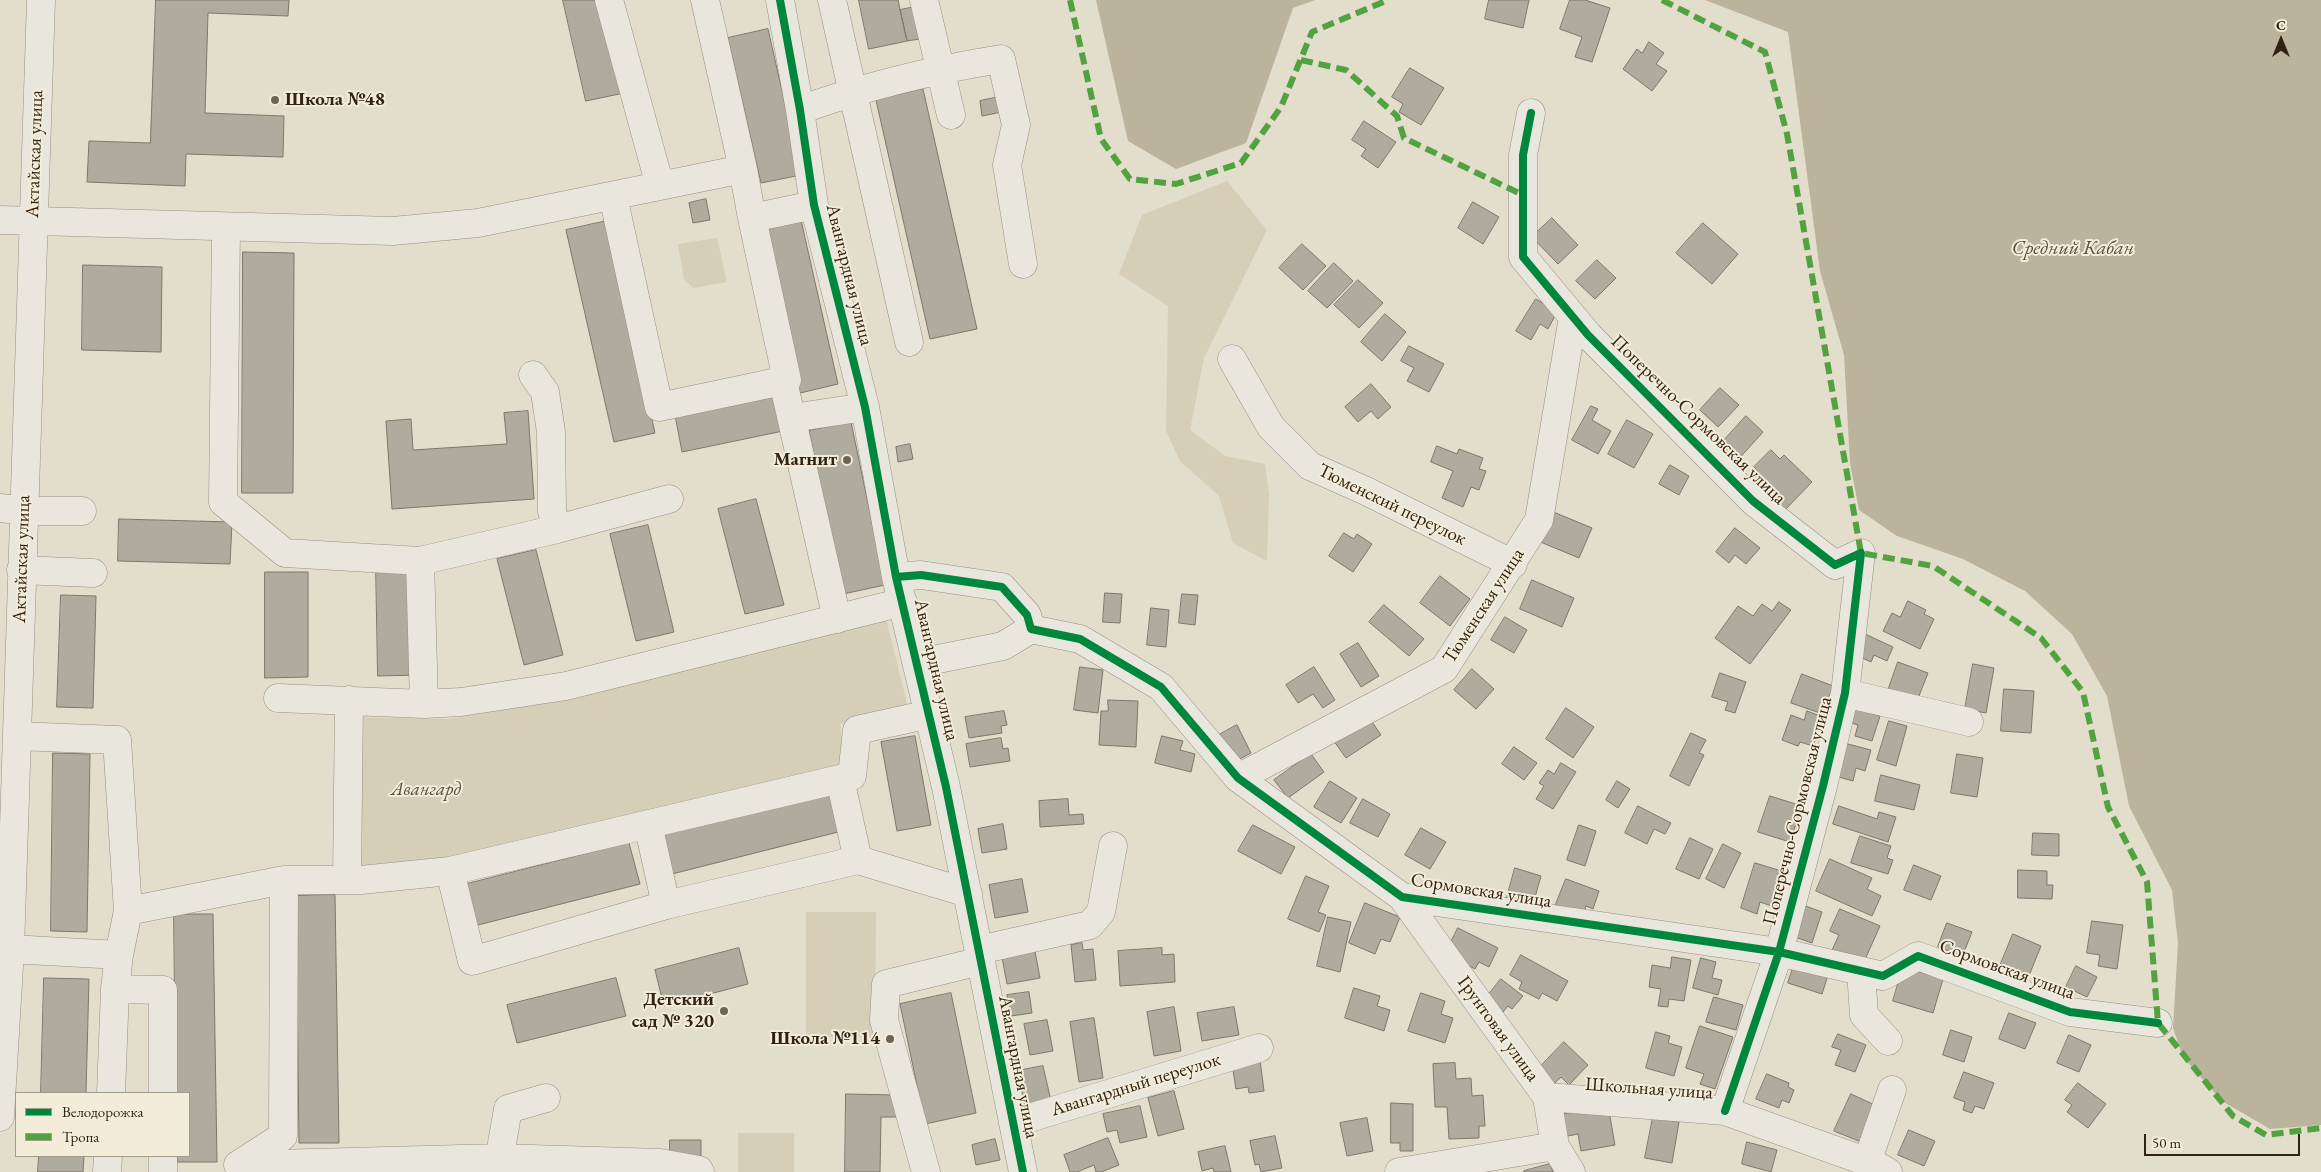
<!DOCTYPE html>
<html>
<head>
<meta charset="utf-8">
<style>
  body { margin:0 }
  #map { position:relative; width:2321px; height:1172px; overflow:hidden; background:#e3ddcc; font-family:"EB Garamond",serif }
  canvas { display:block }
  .legend { position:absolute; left:15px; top:1092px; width:175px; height:65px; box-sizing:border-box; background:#f3ecd8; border:1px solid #a59b8a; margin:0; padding:6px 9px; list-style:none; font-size:15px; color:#312215 }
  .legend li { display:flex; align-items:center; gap:10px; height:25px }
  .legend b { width:25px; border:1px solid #a59b8a }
  .north { position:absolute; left:2256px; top:15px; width:50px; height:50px; -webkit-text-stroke:4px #f3ecd8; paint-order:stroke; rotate:0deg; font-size:14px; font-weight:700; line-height:20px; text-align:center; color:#312215 }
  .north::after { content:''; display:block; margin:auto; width:18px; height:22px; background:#312215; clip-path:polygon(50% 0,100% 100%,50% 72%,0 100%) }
  .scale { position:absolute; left:2144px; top:1134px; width:156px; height:22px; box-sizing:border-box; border:2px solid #312215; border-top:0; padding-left:6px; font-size:15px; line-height:18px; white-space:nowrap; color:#312215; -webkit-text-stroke:4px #f3ecd8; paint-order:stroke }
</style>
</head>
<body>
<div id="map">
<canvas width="2321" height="1172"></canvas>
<ul class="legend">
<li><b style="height:6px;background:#00873e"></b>Велодорожка</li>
<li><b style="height:6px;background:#52a240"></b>Тропа</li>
</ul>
<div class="north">С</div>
<div class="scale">50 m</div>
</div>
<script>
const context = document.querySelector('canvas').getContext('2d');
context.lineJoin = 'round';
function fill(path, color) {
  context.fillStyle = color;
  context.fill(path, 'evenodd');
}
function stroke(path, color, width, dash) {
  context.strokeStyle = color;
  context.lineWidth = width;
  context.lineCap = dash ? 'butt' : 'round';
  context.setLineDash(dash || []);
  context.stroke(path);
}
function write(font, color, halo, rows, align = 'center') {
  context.font = font + ' "EB Garamond",serif';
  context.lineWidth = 4;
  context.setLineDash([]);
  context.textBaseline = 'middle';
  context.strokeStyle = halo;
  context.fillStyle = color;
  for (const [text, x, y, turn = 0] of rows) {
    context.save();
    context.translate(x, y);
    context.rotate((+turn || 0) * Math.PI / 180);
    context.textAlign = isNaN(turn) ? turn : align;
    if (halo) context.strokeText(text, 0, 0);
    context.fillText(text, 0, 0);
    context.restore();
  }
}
const green = new Path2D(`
  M1227,181l40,49 -63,128 -14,72 35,26 40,8 4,31 -2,66 -34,-18 -14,-47 -39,-35 -14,-30 2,-125 -49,-32 23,-59z
  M717,238l10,44 -34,6 -9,-9 -6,-35z
  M886,619l22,88 -68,17 5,40 -382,96 -110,8 1,-151 94,2 109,-18z
  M806,912h70l-1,125h-69z
  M738,1133h56v39h-56z`);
const water = new Path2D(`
  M1096,0h219l-22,8 -47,135 -70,26 -48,-28z
  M1705,0h616v1125l-51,4 -48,-28 -39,-44 -10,-29 5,-85 -6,-53 -43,-84 -22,-110 -35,-62 -47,-43 -62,-32 -66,-23 -38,-26 -9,-47 -6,-108 -24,-84 -32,-239z`);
const building = new Path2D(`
  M156,0h133l-1,16 -80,-3 -3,100 79,3 -1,41 -97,-3 -1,32 -98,-4 2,-41 61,2z
  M563,0h40l21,93 -38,8z
  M859,0h39l9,41 -38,8z
  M1489,0h40l-6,28 -38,-9z
  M1570,0h15l25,8 -18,54 -17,-5 7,-20 -22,-8z
  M920,6l6,32 -19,3 -7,-31z
  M768,29l33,146 -40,8 -33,-145z
  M1649,42l15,11 -8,11 11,7 -15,20 -29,-22 14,-20 5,4z
  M1410,68l34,20 -23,37 -22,-13 4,-8 -11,-7z
  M923,89l54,240 -47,10 -54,-239z
  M999,97l3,15 -20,4 -2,-15z
  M1364,121l32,21 -18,26 -17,-12 5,-7 -14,-9z
  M706,199l4,21 -17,3 -4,-20z
  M1473,202l26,15 -16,27 -25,-16z
  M1552,218l26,27 -20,19 -26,-27z
  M801,220l37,164 -42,10 -37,-165z
  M607,221l48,212 -41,9 -48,-212z
  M1703,223l35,31 -26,30 -36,-31z
  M1302,244l24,22 -23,24 -24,-22z
  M243,252l51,1 -1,240h-51z
  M1597,260l19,18 -21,21 -19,-18z
  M1334,263l19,18 -26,27 -19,-17z
  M83,265l79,2 -1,85 -79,-2z
  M1358,280l25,23 -24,25 -25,-23z
  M1536,299l21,13 -9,17 -8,-5 -9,16 -15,-9z
  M1385,314l21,18 -24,29 -21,-19z
  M1409,346l35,18 -15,28 -22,-11 7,-13 -13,-7z
  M1371,384l20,23 -13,12 -7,-8 -13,11 -13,-15z
  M1720,388l19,17 -21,22 -18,-17z
  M781,393l7,37 -106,22 -7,-37z
  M1591,406l7,3 -6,11 19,11 -13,23 -26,-14z
  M528,411l6,88 -142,10 -6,-88 25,-2 2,31 94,-6 -3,-31z
  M1746,416l17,16 -27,30 -17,-16z
  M1627,420l26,14 -19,34 -26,-14z
  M851,422l34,163 -42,9 -34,-163z
  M910,444l3,15 -15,3 -2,-15z
  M1437,446l20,8 2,-5 24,9 -4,11 7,2 -7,19 -8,-3 -8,20 -21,-9 11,-27 -22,-9z
  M1771,450l9,9 4,-4 28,27 -32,33 -33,-32 11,-11 -4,-5z
  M1670,465l19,11 -10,19 -20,-11z
  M756,499l28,106 -39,9 -27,-105z
  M1551,511l41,17 -13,30 -41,-17z
  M119,519l113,3 -2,42 -112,-3z
  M648,525l26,107 -38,9 -26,-107z
  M1735,528l25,20 -14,16 -11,-9 -6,8 -13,-11z
  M1344,533l10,6 3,-5 15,10 -19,28 -24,-16z
  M536,550l27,105 -39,10 -27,-106z
  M376,566h42l2,109 -42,1z
  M265,572h43v105l-43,1z
  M1440,576l30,23 -20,27 -30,-23z
  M1532,580l42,18 -12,29 -42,-18z
  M1105,593l17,1 -2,29 -17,-1z
  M1182,594l16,1 -3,30 -16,-2z
  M61,595l35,1 -3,112 -36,-1z
  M1908,601l18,9 -2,4 10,5 -14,30 -37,-18 9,-18 8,4z
  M1779,602l12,8 -41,54 -35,-26 23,-32 15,10 9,-12 10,7z
  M1384,605l40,34 -15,17 -40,-34z
  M1151,608l18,2 -3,37 -19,-2z
  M1505,617l22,13 -13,23 -23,-13z
  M1865,634l28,13 -6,14 -13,-6 -3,7 -15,-7z
  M1358,643l21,33 -18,11 -21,-33z
  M1898,662l30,11 -11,28 -29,-10z
  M1973,664l21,4 -8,45 -21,-4z
  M1080,667l23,3 -5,43 -24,-3z
  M1314,667l21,33 -12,8 -10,-14 -15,9 -12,-18z
  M1472,669l22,20 -18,20 -22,-19z
  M1720,673l26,9 -11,31 -10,-3 3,-8 -16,-5z
  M1802,674l31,12 -10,28 -32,-11z
  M2004,689l30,2 -3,42 -30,-2z
  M1108,700l30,1 -2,46 -37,-2 2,-34h7z
  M1566,708l28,19 -21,31 -27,-19z
  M1853,708l27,8 -8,25 -17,-5 3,-11 -10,-3z
  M1004,711l3,14 -6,1 1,7 -33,5 -4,-21z
  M1807,711l16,6 -10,29 -13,-4 -2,4 -16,-6 9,-25 13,5z
  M1366,713l15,22 -35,23 -15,-21z
  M1889,721l18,5 -11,40 -19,-6z
  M1237,725l14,28 -17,9 -19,-25z
  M1691,733l15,7 -7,13 5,2 -15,31 -19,-10z
  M915,736l16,89 -34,6 -16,-89z
  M1162,736l21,5 -3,9 15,4 -4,18 -36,-9z
  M1001,738l2,11 5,-1 2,13 -40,6 -4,-23z
  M1844,743l27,7 -6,21 -9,-3 -3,13 -18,-5z
  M1514,747l23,16 -13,17 -22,-16z
  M53,753l37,1 -3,178 -36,-1z
  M1311,754l13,18 -36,26 -14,-18z
  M1957,754l26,4 -6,39 -26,-4z
  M1561,763l15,9 -23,37 -17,-10 8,-13 -5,-3 9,-13 6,4z
  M1881,775l39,10 -6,25 -39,-9z
  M1330,781l27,17 -16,25 -27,-16z
  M1617,781l13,8 -12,19 -12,-8z
  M832,790l10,41 -170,43 -10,-41z
  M1770,796l32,10 -12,36 -32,-10z
  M1068,799l1,16 14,-1 1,10 -44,3 -1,-26z
  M1363,799l27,15 -12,23 -28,-14z
  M1638,806l33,17 -6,11 -11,-5 -7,15 -22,-11z
  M1839,806l38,13 2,-7 17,5 -8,25 -55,-18z
  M1003,824l4,25 -25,4 -4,-24z
  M1253,825l42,22 -14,27 -43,-23z
  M1579,825l17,6 -11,35 -18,-6z
  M1421,828l25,14 -16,27 -25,-14z
  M2033,833l26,1v22l-27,-1z
  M1860,836l31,10 -4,12 6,2 -5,14 -37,-11z
  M1690,838l23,11 -14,30 -23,-10z
  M629,843l11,41 -170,43 -11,-41z
  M1723,844l18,9 -17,35 -18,-9z
  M1830,859l42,19 -5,11 14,7 -9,20 -56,-25z
  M1755,863l30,9 -11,35 -14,-5 -3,12 -16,-6z
  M1914,865l27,11 -10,24 -27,-10z
  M1515,868l26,8 -9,32 -26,-7z
  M2018,870l29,1v14h6l-1,14 -34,-1z
  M1306,876l23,10 -11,26 8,3 -7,17 -31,-13z
  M1022,879l6,33 -33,6 -6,-33z
  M1566,879l33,12 -6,18 -7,-3 -5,14 -27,-11z
  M335,895l4,248h-40l-3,-247z
  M1365,903l35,14 -10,25 -9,-3 -6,15 -26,-11z
  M1800,904l22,8 -10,31 -23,-8z
  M1840,909l40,17 -17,38 -31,-14 7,-15 -9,-4z
  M174,914h39l4,248h-40v-6h12v-63h-13z
  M1328,917l23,5 -11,50 -23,-6z
  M2092,921l31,4 -6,44 -19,-3 2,-11 -13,-2z
  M1947,923l25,9 -10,25 -24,-10z
  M1458,928l40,20 -9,19 -10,-5 -4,7 -22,-12 -4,-11z
  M2013,934l28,12 -13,32 -28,-12z
  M1082,943l1,7 10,-1 3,31 -21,2 -4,-37z
  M1034,946l6,32 -33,6 -6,-32z
  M739,948l9,36 -84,22 -9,-36z
  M1162,948v7l12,-1 1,28 -55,4 -2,-35z
  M1521,955l47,26 -11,20 -15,-8 -3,6 -20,-10 3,-7 -12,-7z
  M1672,957l19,3 -7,41 -15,-2 -1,8 -10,-1 3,-17 -12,-2 3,-22 18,3z
  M1701,958l15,4 -4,16 10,2 -4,15 -25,-7z
  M1794,965l34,10 -6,19 -34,-11z
  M2076,966l21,11 -10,20 -21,-10z
  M1903,967l40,12 -10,34 -40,-12z
  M44,978l45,1 -3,114h-45z
  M616,978l10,38 -109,27 -10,-38z
  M1501,979l22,17 -11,13 -4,-3 -10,12 -17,-14z
  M1354,988l26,8 -3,10 13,4 -6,21 -39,-13z
  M1029,992l3,21 -21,3 -4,-21z
  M951,993l25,120 -51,11 -25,-120z
  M1421,993l24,8 -4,13 12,4 -8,25 -37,-12z
  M1714,997l29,8 -7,25 -30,-8z
  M1174,1007l7,44 -27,5 -7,-44z
  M1234,1007l5,28 -37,6 -5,-28z
  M2009,1013l27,10 -11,26 -26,-10z
  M1094,1018l9,60 -24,4 -9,-60z
  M1047,1020l6,31 -23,4 -6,-31z
  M1700,1026l33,11 -18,52 -15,-5 4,-10 -18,-6z
  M1951,1030l21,7 -8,25 -21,-7z
  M1656,1032l14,4 -2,7 14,4 -8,29 -28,-8z
  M1838,1034l28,11 -11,27 -20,-7 6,-15 -9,-3z
  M2069,1035l22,10 -12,27 -22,-9z
  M1564,1042l24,23 -19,20 -8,-8 -7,7 -16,-15z
  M1260,1060l4,31 -15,2 -1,-6 -12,2 -4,-25z
  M1455,1063l1,16 15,-1 1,18 11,-1 2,31h-6v12l-30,1 -2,-32h-12l-2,-43z
  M1043,1066l8,35 -26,6 -8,-36z
  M1964,1072l30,11 -10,26 -9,-3 -3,7 -9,-3 2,-8 -11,-4z
  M1767,1074l22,9 -1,4 6,3 -5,13 -7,-3 -3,8 -23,-9z
  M2078,1083l28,21 -18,24 -21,-16 5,-7 -7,-5z
  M1174,1091l10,38 -26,7 -10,-38z
  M846,1094l51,1v22h-16l-1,55h-35z
  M1851,1094l26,12 -16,36 -27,-11z
  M1391,1103l22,1v47h-13v-8h-9z
  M1140,1106l7,31 -27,6 -3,-13 -10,2 -4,-18z
  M1608,1106l7,39 -34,6 -3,-17 -15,3 -4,-22z
  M1653,1117l26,5 -7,41 -27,-5z
  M1367,1118l6,33 -26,5 -7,-33z
  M1909,1130l26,11 -11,25 -26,-11z
  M1275,1136l7,32 -21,4 -2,-8 -4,1 -5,-24z
  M1108,1138l11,27 -18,7h-5l-2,-7 -17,7h-7l-6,-17z
  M995,1139l5,21 -24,5 -4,-20z
  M670,1140h31v20h-31z
  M1747,1142l30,8 -6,22 -29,-8z
  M1225,1146l6,26h-17l-1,-4 -11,3 -4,-19z
  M39,1156h45l-1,16h-45z
  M1550,1164l3,8h-29v-1z`);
const minor = new Path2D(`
  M609,0l51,186
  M705,0l38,169
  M780,0l20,110 14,95 51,202 31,170 50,210 77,385
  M832,0l77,342
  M924,0l27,115
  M800,110c66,-24 132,-40 201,-51l15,66 -9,40 16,99
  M1531,113l-8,42v102l65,78 165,166 82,64 26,-12 -16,140 -22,93 -44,166 -54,159
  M613,196l46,211 128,-27 -35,-162
  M0,220l393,11 85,-8 265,-54 9,49 62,-13
  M226,227l-3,275 62,51 135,8 137,-32 112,-30
  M1232,359l39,68 39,39 56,25 147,73
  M533,375l12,17 6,40 1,79 5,18
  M783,381l54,238
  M792,418l73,-11
  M0,508l25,3h57
  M420,561l4,143
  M21,570l72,3
  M896,577l25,-2 81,12 25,28 4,14 49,10 81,48 77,91 164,119 377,55 104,24 35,-20 152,56 88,11
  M918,663l85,-17 28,-17
  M1845,693l124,29
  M278,698l146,6 37,-2 105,-16 337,-84
  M17,736l100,4 11,171 -9,44 -4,34 -4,104
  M1238,778l206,-109 95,-149 34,-203
  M648,824l18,81
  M858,860l110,33
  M450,871l22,90 194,-56 192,-45 -18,-81
  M347,880l2,-180
  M1402,897l145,200 8,49 16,26
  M128,911l156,-31h77l89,-9 390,-92 12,-3 5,-46 73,-16
  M10,949l109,6
  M979,950l111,-25 11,-13 12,-66
  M1861,971l3,44 24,26
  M115,989l48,1v103
  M1547,1097l178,14 151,54 12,7
  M0,1117l10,-168 31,-949
  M1013,1123l246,-75
  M1867,1162l25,-72
  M238,1165l261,-7 161,5 39,7 1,2
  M238,1165l45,-29 1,-256
  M107,1172l1,-16
  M163,1172v-16
  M497,1172l11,-63 38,-11
  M926,1172l-42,-152 2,-36 95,-23
  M1399,1172l156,-26`);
const quiet = new Path2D(`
  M1070,0l31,139 29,40 46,5 65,-21 40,-56 31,-75 76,-32
  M1662,0l103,52 22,82 74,419 72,13 108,72 42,54 25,115 39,75 11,141 75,93 33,19 55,-7
  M1301,60l45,10 51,46 7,22 119,57`);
const cycleway = new Path2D(`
  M780,0l20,110 14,95 51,202 31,170 50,210 77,385
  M1531,113l-8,42v102l65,78 165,166 82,64 26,-12 -16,140 -22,93 -44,166 -54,159
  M896,577l25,-2 81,12 25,28 4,14 49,10 81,48 77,91 164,119 377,55 104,24 35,-20 152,56 88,11`);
const markers = [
  [275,100,5,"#6f6355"],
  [847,460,5,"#6f6355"],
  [724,1011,5,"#6f6355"],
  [890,1039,5,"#6f6355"]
];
const poiNames = [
  ["Школа №48",285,100,"left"],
  ["Магнит",837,460],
  ["Детский",714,1000],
  ["сад № 320",714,1022],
  ["Школа №114",880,1039]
];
const streetNames = [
  ["Актайская улица",35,154,-88],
  ["Авангардная улица",849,275,76],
  ["Поперечно-Сормовская улица",1698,420,44],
  ["Тюменский переулок",1392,505,26],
  ["Актайская улица",22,559,-88],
  ["Тюменская улица",1484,606,-57],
  ["Авангардная улица",936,670,77],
  ["Поперечно-Сормовская улица",1798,811,-76],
  ["Сормовская улица",1481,891,9],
  ["Сормовская улица",2007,970,20],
  ["Грунтовая улица",1498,1029,54],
  ["Авангардная улица",1018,1067,79],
  ["Авангардный переулок",1136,1085,-17],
  ["Школьная улица",1649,1089,4]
];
const parkNames = [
  ["Авангард",426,790]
];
const waterNames = [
  ["Средний Кабан",2073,249]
];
fill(green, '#d6ceb7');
fill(water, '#bcb39c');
fill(building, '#b0ab9f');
stroke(building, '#7c776c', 1);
stroke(minor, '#959084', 29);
stroke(minor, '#e9e6de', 28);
stroke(quiet, '#52a240', 6, [12, 6]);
stroke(cycleway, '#00873e', 8);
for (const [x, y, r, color] of markers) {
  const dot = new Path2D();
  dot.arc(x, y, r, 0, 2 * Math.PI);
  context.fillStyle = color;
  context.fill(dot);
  stroke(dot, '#f3ecd8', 2);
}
write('bold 19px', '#312215', '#f3ecd8', poiNames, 'right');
write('19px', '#312215', '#f3ecd8', streetNames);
write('italic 19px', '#584a39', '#f3ecd8', parkNames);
write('italic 20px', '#5c4e3d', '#f3ecd8', waterNames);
</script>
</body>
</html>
